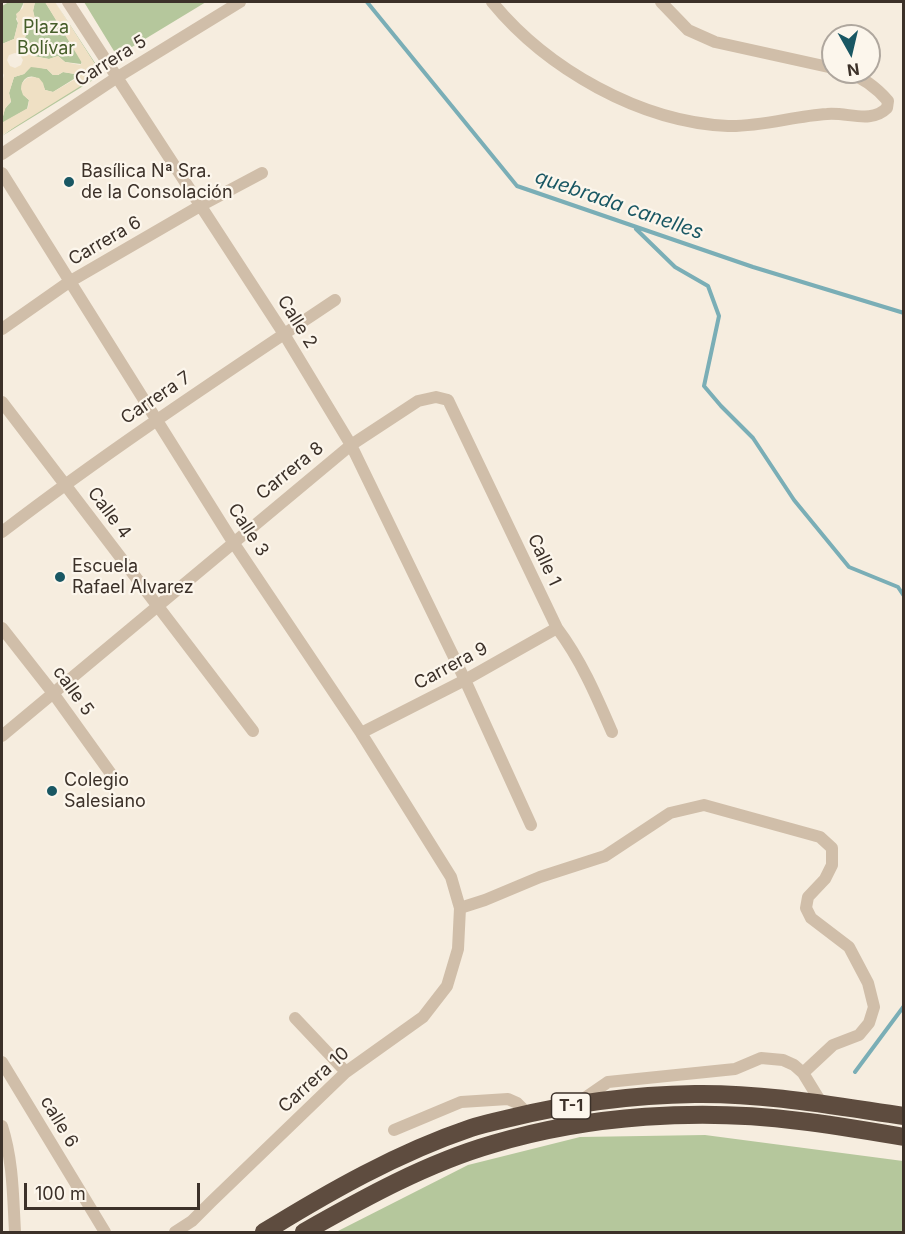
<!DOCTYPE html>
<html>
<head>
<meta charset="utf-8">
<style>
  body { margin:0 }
  #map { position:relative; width:905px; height:1234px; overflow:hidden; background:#f6eddf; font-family:Inter,sans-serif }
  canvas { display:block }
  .frame { position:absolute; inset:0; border:3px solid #3c3129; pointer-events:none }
  .north { position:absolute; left:821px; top:24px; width:60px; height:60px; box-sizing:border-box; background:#fcf6ec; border:2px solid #afa79e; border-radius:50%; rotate:172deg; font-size:16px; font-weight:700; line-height:24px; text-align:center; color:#3c3129 }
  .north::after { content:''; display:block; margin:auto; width:21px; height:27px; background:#195763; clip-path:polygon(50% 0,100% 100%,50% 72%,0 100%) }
  .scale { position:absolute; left:24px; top:1183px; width:176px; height:27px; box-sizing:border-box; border:3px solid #3c3129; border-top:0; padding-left:8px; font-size:18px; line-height:21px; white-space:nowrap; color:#3c3129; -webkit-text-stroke:4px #fcf6ec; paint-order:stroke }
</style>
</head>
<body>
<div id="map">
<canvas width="905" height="1234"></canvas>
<div class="frame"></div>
<div class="north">N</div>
<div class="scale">100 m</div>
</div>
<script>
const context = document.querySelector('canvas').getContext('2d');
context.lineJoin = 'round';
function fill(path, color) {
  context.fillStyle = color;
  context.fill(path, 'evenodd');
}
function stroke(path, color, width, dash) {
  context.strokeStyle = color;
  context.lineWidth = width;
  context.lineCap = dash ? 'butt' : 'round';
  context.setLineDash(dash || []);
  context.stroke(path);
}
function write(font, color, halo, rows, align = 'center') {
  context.font = font + ' Inter,sans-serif';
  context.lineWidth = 4.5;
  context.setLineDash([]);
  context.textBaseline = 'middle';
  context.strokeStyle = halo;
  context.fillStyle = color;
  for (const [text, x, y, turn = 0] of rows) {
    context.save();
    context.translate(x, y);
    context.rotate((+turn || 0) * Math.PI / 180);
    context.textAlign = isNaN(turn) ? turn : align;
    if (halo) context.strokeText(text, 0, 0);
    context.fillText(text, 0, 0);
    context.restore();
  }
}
const green = new Path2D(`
  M9,2h15l-8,17 2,4 -4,16 -12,5v-38z
  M35,2h10l37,59 -1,3 -16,-2 -7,-6 -9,3 -16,-3 -9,-14 4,-16 7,-7 -2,-8z
  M55,2l42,64 -4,14 -91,56 94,-70z
  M84,2h122l-89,54z
  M31,66l16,3 6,6h5l5,-3 12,2 2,3 -24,15 -8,-2c-10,-28 -36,-6 -16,10l-2,9 -24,14 -1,-3 3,-12 6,-6 -2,-9 5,-16 10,-3z
  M705,1135l198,26v71h-567l132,-67 112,-28z`);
const plaza = new Path2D(`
  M24,2h11l-2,8 2,9 -7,7 -4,16 6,7 3,7 16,3 9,-3 7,6 15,3 2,-2 -37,-61h10l41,64 -4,13 -90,56v-53l2,-7 -2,-3v-28l12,-5 4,-16 -2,-9 7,-6zM15,53l5,2 3,5 -2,5 -6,3 -5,-2 -3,-6 2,-5zM31,67l16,2 6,6h5l5,-3 12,2 2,4 -24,14 -8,-2 -2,-7 -4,-5 -6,-1 -6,1 -5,5 -1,6 2,6 6,5 -1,8 -25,14 -1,-2 3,-11 6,-8 -2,-8 5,-16 10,-3z`);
const stream = new Path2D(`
  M367,2l150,184 236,81 151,46
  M636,229l39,38 33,19 11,30 -15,70 17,20 32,32 41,62 55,67 49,20 6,9
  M855,1072l49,-66`);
const minor = new Path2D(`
  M68,2l216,332 67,111 114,235 66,145
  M492,2c55,67 148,120 236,124 33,1 66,-10 99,-12 21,-2 44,10 60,-6l1,-7c-12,-14 -24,-23 -41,-29
  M661,2l27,28 27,12 118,26
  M2,154l114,-76 124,-76
  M2,173l231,369 128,191 90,144 9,31 -2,41 -11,37 -24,31 -77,55 -135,130 -19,19 -17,11
  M2,329l67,-47 131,-76 62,-33
  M2,402l251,329
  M2,532c107,-82 221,-157 333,-232
  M2,628l51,65 61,85
  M361,733l104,-53 92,-52
  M2,736l349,-291 67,-44 18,-4 12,3 109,228c24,32 39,67 55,104
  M460,908l25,-8 55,-23 65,-21 65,-43 34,-8 116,32 12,11v17l-7,14 -17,18 -2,11 5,10 38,29 19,36 6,24 -5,16 -10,12 -26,10 -30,28
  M295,1018l51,54
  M2,1062l103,170
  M579,1102l29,-20 127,-13 26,-11 22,2 11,5 9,8 19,31
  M2,1126c11,34 11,70 13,106
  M394,1130l67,-28 47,-3 9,4 11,11`);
const highway = new Path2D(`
  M264,1232c65,-40 133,-79 207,-104 12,-4 26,-7 39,-10 61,-15 123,-23 185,-24 70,-1 140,12 209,22
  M304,1232c60,-34 123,-69 189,-88 96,-29 208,-36 307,-23 35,4 69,10 104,16`);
const markers = [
  [69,182,6,"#195763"],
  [60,577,6,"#195763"],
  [52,791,6,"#195763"]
];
const shields = [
  [571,1106,39]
];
const shieldNames = [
  ["T-1",571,1106]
];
const parkNames = [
  ["Plaza",46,28],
  ["Bolívar",46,49]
];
const streetNames = [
  ["Carrera 5",111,61,-32],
  ["Carrera 6",105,241,-30],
  ["Calle 2",297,322,58],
  ["Carrera 7",156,398,-34],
  ["Carrera 8",290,471,-39],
  ["Calle 4",109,513,53],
  ["Calle 3",248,530,57],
  ["Calle 1",544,560,65],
  ["Carrera 9",451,666,-28],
  ["calle 5",73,691,54],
  ["Carrera 10",314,1080,-42],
  ["calle 6",59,1122,59]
];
const poiNames = [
  ["Basílica Nª Sra.",81,172],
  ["de la Consolación",81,193],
  ["Escuela",72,567],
  ["Rafael Alvarez",72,588],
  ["Colegio",64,781],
  ["Salesiano",64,802]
];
const waterNames = [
  ["quebrada canelles",619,205,19]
];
fill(green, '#b5c79c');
fill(plaza, '#efe0c4');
stroke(stream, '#7aaeb6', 4);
stroke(minor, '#d0bea9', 12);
stroke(highway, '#5e4c3f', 18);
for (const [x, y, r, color] of markers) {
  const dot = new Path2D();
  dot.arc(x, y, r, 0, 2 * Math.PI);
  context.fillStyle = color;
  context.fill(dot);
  stroke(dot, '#fcf6ec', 2);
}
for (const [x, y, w] of shields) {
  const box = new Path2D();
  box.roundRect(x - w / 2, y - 13, w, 26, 4.5);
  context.fillStyle = '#fcf6ec';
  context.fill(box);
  stroke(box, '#3c3129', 1.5);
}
write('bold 16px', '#3c3129', null, shieldNames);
write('18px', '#465e2a', '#fcf6ec', parkNames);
write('18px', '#3c3129', '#fcf6ec', streetNames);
write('18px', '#3c3129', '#fcf6ec', poiNames, 'left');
write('italic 20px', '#195763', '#fcf6ec', waterNames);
</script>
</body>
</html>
